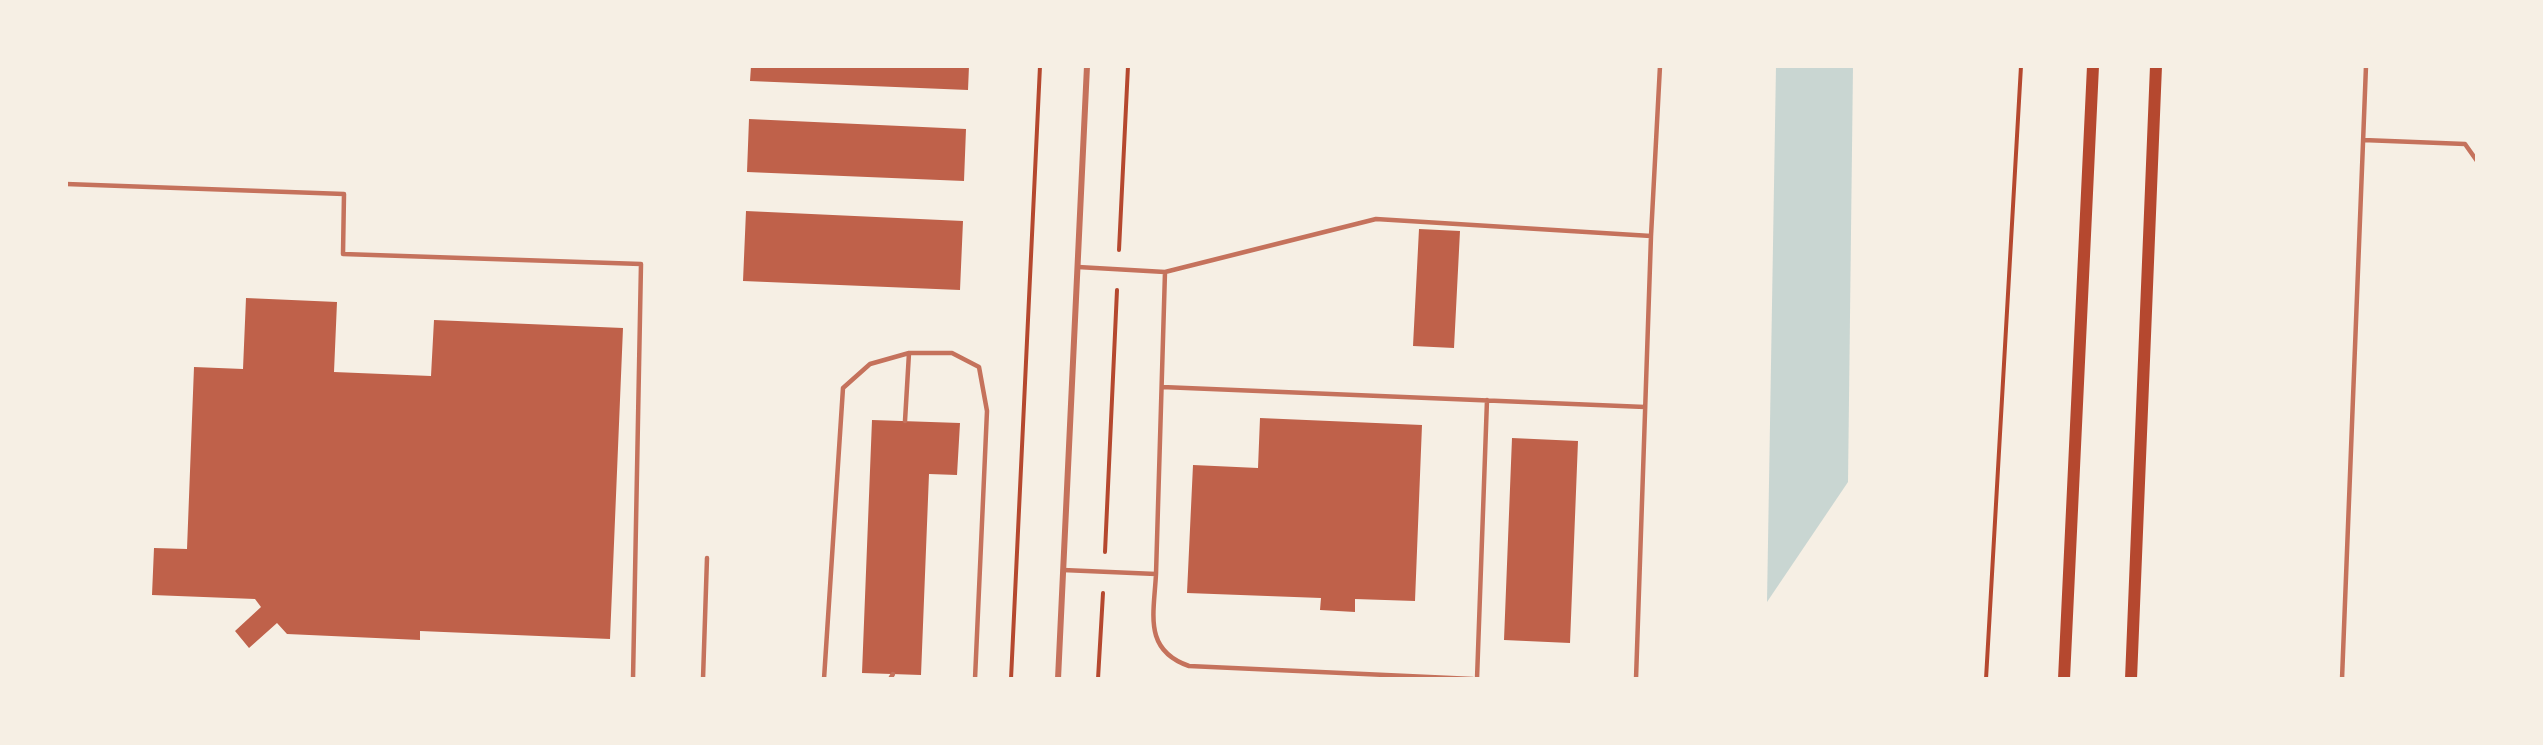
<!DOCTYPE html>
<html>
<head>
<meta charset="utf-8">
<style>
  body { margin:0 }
  #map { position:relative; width:2543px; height:745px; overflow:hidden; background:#f6efe4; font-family:Roboto,sans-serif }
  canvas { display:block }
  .frame { position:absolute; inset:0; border:68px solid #f6efe4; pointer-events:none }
</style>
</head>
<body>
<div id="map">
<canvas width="2543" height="745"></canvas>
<div class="frame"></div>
</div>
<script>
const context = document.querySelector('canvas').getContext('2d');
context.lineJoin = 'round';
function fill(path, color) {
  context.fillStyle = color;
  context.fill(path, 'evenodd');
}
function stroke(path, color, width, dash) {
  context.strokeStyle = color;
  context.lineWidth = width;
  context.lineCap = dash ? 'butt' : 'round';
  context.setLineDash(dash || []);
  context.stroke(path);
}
const water = new Path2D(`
  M1776,66h77l-5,416 -81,120z`);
const building = new Path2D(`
  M751,66h218l-1,24 -218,-9z
  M749,119l217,10 -2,52 -217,-9z
  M746,211l217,10 -3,69 -217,-9z
  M1419,229l41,2 -6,117 -41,-2z
  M246,298l91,4 -3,70 97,4 3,-56 189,8 -13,311 -190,-8v9l-133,-6 -10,-11 -28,25 -14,-17 26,-24 -6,-8 -103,-4 2,-47 33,1 7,-182 49,2z
  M1260,418l162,7 -7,176 -60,-2v13l-35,-2 1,-12 -134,-5 6,-128 65,3z
  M872,420l88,3 -3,52 -28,-1 -8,201 -59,-2z
  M1512,438l66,3 -8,202 -66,-3z`);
const path = new Path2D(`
  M1119,250l9,-184
  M1105,552l12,-262
  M1011,679l29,-613
  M1098,679l5,-86
  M1986,679l35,-613`);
const service = new Path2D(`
  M2363,140l102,4 12,17
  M66,184l278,10 -1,60 298,10 -8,415
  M1078,267l87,5 211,-53 275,17 9,-170
  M1162,387l483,20
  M905,421l4,-68h43l27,14 8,44 -12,268
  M1063,570l93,4c-2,40 -13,76 33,92l284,13
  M1156,574l9,-302
  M703,679l4,-121
  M824,679l19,-291 27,-24 39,-11
  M890,679l3,-5
  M1477,679l10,-279
  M1636,679l15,-443
  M2342,679l24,-613`);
const minor = new Path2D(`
  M1058,679l29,-613`);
const secondary = new Path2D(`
  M2064,679l29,-613
  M2131,679l25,-613`);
fill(water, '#c9d6d2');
fill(building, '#bf614a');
stroke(path, '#b5482f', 4);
stroke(service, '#c5725c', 4.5);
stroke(minor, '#c5725c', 6);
stroke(secondary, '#b5482f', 12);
</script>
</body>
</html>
